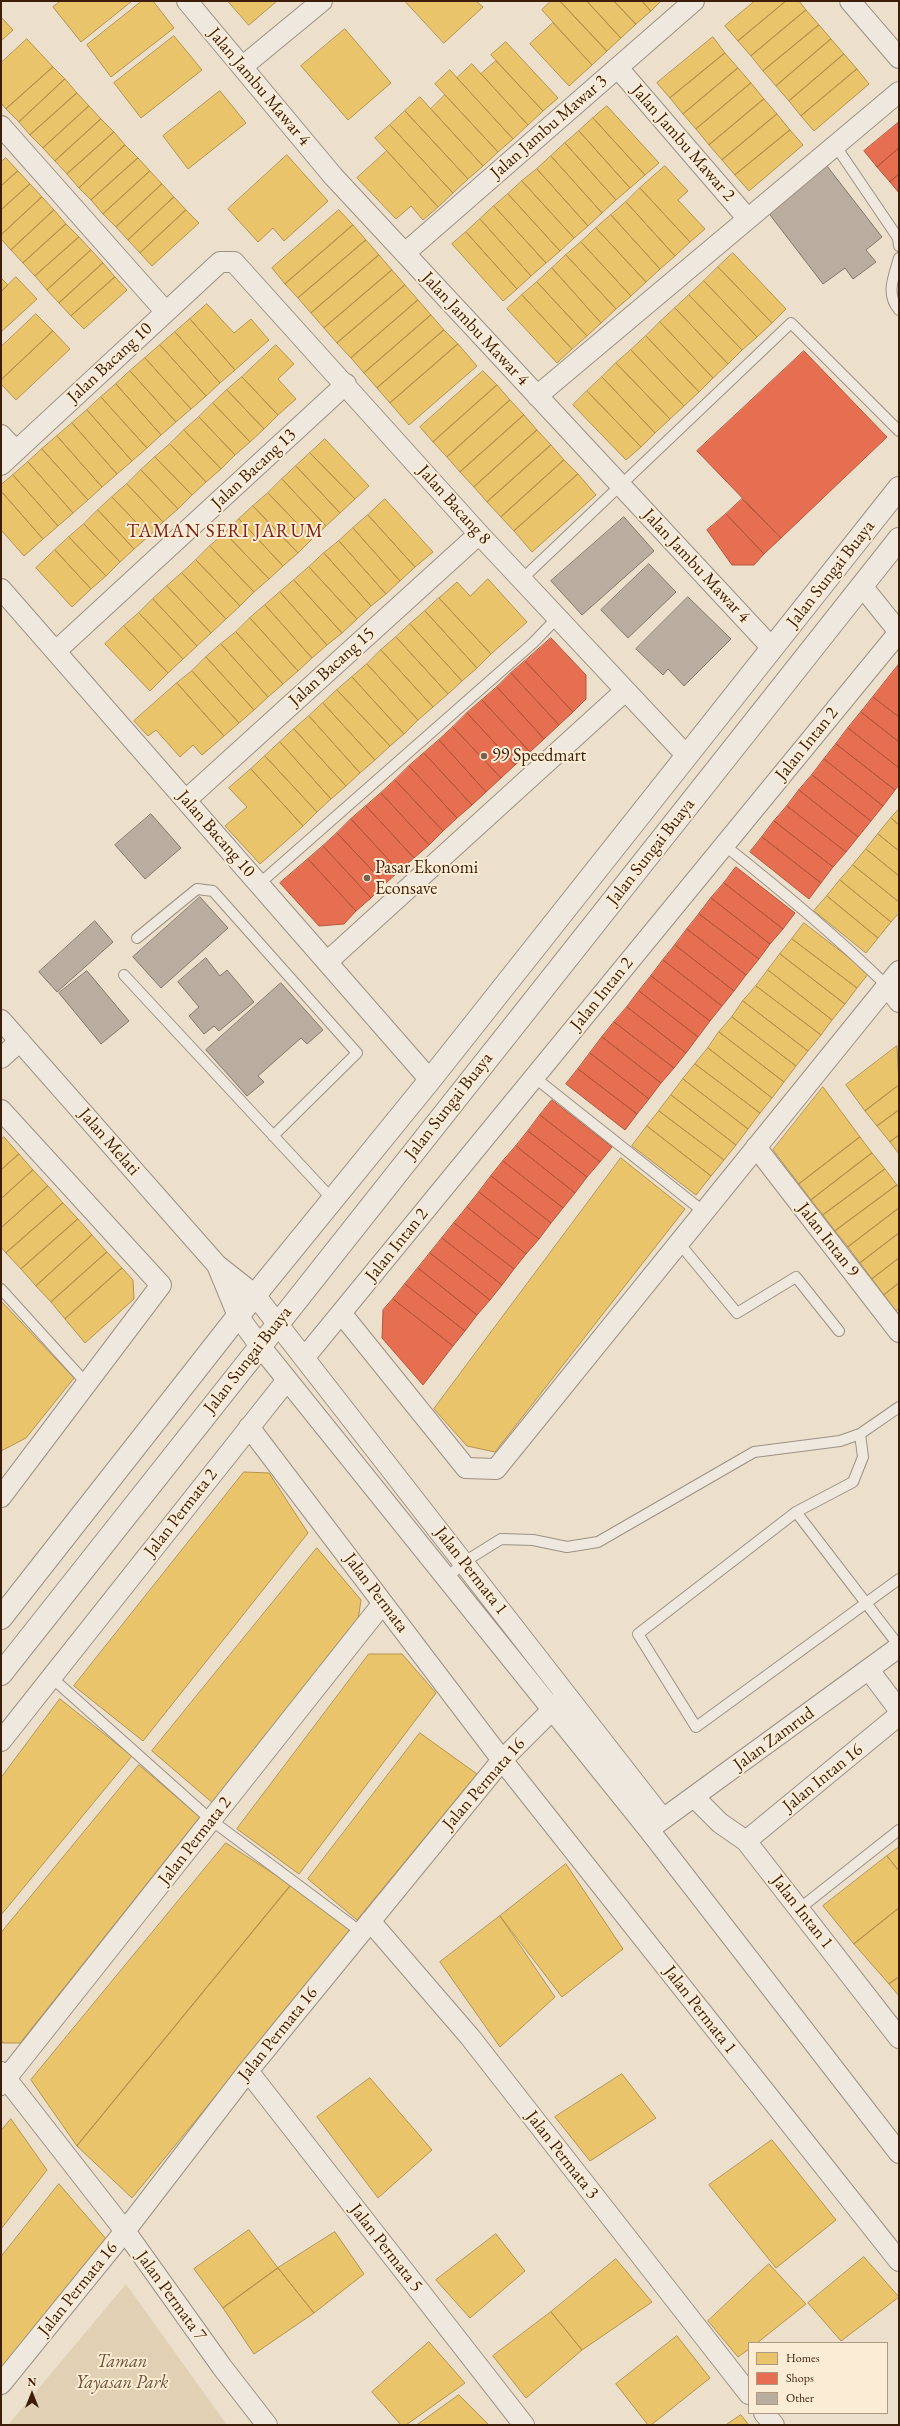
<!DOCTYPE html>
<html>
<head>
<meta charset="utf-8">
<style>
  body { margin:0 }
  #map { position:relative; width:900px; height:2426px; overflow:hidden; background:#ece0cc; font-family:"EB Garamond",serif }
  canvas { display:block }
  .frame { position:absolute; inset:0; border:2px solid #3d1c08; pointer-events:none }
  .legend { position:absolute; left:748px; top:2342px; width:140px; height:72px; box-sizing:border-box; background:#fbedd5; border:1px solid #af9983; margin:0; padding:5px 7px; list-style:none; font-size:12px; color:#3d1c08 }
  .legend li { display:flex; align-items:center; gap:8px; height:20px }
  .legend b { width:20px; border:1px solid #af9983 }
  .north { position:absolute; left:12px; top:2374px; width:40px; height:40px; -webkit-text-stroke:3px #fbedd5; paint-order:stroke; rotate:0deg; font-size:11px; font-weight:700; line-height:16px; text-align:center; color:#3d1c08 }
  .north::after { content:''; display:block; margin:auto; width:14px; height:18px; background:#3d1c08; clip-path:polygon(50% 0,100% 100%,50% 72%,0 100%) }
</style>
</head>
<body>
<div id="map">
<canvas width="900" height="2426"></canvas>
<div class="frame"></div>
<ul class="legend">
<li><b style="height:11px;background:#e9c46a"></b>Homes</li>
<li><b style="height:11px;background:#e76f51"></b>Shops</li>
<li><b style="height:11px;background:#b8ad9e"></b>Other</li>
</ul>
<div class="north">N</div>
</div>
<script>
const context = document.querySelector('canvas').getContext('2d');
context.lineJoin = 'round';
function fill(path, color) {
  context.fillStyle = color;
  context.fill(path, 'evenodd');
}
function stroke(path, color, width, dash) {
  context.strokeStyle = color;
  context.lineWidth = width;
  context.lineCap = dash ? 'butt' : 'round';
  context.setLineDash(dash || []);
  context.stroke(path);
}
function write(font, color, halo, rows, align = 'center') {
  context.font = font + ' "EB Garamond",serif';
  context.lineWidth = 4;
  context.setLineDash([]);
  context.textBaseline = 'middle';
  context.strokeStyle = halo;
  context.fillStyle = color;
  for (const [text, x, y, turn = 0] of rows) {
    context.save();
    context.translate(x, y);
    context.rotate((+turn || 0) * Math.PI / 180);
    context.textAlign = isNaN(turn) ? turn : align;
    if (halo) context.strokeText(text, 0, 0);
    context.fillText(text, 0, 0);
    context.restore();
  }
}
const green = new Path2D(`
  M126,2284l101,141h-219z`);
const homes = new Path2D(`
  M61,1h71l-51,41 -28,-35z
  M142,1h11l21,27 -63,49 -24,-32z
  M228,1h49l-28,24z
  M405,1h71l7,6 -39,36z
  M551,1h9l47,50 -15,14 -50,-55z
  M560,1h27l34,37 -14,13z
  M587,1h27l22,23 -15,14z
  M614,1h28l9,10 -15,13z
  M642,1h19l-10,10z
  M755,1h31l-48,40 -13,-15z
  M786,1h13l7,9 -55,46 -13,-15z
  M806,10l13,15 -56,46 -12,-15z
  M1,17l12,13 -12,11z
  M553,23l39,42 -23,21 -39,-42z
  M819,25l12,14 -55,47 -13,-15z
  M345,29l46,54 -43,37 -47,-54z
  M174,36l28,34 -61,48 -27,-35z
  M713,37l12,16 -55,45 -13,-15z
  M27,39l26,28 -47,42 -5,-6v-40z
  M831,39l13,15 -55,47 -13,-15z
  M506,42l52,56 -15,13 -52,-56z
  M725,53l13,15 -55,46 -13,-16z
  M844,54l13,15 -56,47 -12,-15z
  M496,61l47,50 -15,14 -47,-51z
  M472,64l56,61 -15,14 -56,-61z
  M53,67l12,12 -46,43 -13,-13z
  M738,68l13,15 -55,46 -13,-15z
  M857,69l12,15 -55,47 -13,-15z
  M450,70l63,69 -15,13 -63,-68z
  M65,79l12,14 -47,42 -11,-13z
  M751,83l13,16 -55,46 -13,-16z
  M220,91l26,32 -58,46 -25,-33z
  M77,93l12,13 -46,42 -13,-13z
  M445,95l53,57 -15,14 -52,-57z
  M420,97l63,69 -15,13 -63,-68z
  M764,99l13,15 -55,46 -13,-15z
  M89,106l12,13 -46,42 -12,-13z
  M607,106l52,57 -14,12 -52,-57z
  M405,111l63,68 -15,14 -63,-68z
  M777,114l13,16 -55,45 -13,-15z
  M593,118l52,57 -15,13 -51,-57z
  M101,119l13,13 -47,42 -12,-13z
  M390,125l63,68 -15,14 -63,-69z
  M790,130l13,15 -54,46 -14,-16z
  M579,131l51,57 -14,12 -51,-57z
  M114,132l11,13 -46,43 -12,-14z
  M565,143l51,57 -14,13 -51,-57z
  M125,145l13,13 -47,42 -12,-12z
  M387,151l51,56 -15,13 -12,-14 -15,13 -39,-41z
  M287,155l41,46 -44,40 -11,-13 -15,14 -30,-33z
  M551,156l51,57 -14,13 -51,-57z
  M6,158l12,13 -17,15v-24z
  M138,158l12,13 -47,43 -12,-14z
  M665,166l23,25 -10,9 27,29 -15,13 -50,-54z
  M537,169l51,57 -14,12 -52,-57z
  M18,171l12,13 -29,26v-24z
  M150,171l12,13 -46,43 -13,-13z
  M522,181l52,57 -14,13 -52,-57z
  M30,184l12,13 -41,38v-25z
  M162,184l12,13 -46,43 -12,-13z
  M640,188l50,54 -15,14 -49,-54z
  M508,194l52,57 -14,12 -52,-57z
  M42,197l12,13 -43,40 -10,-11v-4z
  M174,197l12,13 -46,43 -12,-13z
  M626,202l49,54 -15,13 -49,-54z
  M494,206l52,57 -15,13 -51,-57z
  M54,210l12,14 -43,39 -12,-13z
  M186,210l13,13 -47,43 -12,-13z
  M339,210l14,15 -68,59 -13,-16z
  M611,215l49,54 -14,13 -50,-54z
  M480,219l51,57 -14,13 -51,-57z
  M66,224l13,13 -44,39 -12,-13z
  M353,225l13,15 -68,58 -13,-14z
  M596,228l50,54 -15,14 -50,-54z
  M466,232l51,57 -14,12 -51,-57z
  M79,237l12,13 -44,40 -12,-14z
  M366,240l13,15 -68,58 -13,-15z
  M581,242l50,54 -15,13 -50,-54z
  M91,250l12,13 -44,40 -12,-13z
  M733,253l53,56 -14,14 -54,-56z
  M379,255l13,15 -68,58 -13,-15z
  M566,255l50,54 -15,14 -49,-55z
  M103,263l12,14 -44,39 -12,-13z
  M718,267l54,56 -15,14 -53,-56z
  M552,268l49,55 -14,13 -50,-54z
  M392,270l13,15 -68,58 -13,-15z
  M16,277l21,22 -36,33v-40z
  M115,277l12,13 -43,39 -13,-13z
  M1,278l7,7 -7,7z
  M704,281l53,56 -15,13 -53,-55z
  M537,282l50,54 -15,13 -50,-54z
  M405,285l13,15 -67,58 -14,-15z
  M522,295l50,54 -15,14 -50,-54z
  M689,295l53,55 -14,14 -53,-56z
  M418,300l13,15 -67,58 -13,-15z
  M207,304l27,29 17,-14 18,21 -34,30 -45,-51z
  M675,308l53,56 -15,14 -53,-56z
  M36,314l17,17 -52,49v-33z
  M431,315l13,15 -67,58 -13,-15z
  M190,319l45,51 -15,13 -45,-51z
  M660,322l53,56 -14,14 -53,-56z
  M444,330l14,14 -68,59 -13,-15z
  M53,331l17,18 -54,51 -15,-16v-4z
  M175,332l45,51 -14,13 -46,-51z
  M646,336l53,56 -15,14 -53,-56z
  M458,344l19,22 -68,59 -19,-22z
  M160,345l46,51 -15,13 -46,-51z
  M276,345l18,19 -16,15 18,20 -18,16 -36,-38z
  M631,350l53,56 -14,13 -54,-56z
  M145,358l46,51 -15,13 -46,-51z
  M616,363l54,56 -15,14 -53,-56z
  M130,371l46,51 -15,13 -45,-51z
  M483,371l14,14 -64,57 -13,-15z
  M242,377l36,38 -14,14 -37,-39z
  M602,377l53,56 -14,14 -54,-56z
  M116,384l45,51 -14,13 -46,-51z
  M497,385l13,15 -63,57 -14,-15z
  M227,390l37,39 -14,13 -37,-39z
  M587,391l54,56 -15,13 -53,-55z
  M101,397l46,51 -15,13 -45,-51z
  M510,400l14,15 -64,57 -13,-15z
  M213,403l37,39 -15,13 -36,-38z
  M87,410l45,51 -15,13 -45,-51z
  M524,415l13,15 -63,57 -14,-15z
  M199,417l36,38 -14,14 -37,-39z
  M72,423l45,51 -15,13 -45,-51z
  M184,430l37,39 -15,13 -36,-38z
  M537,430l14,15 -64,57 -13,-15z
  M57,436l45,51 -14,13 -46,-51z
  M325,439l44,47 -14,13 -45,-46z
  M170,444l36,38 -14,13 -37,-38z
  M551,445l13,15 -63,57 -14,-15z
  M42,449l46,51 -15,13 -45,-51z
  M310,453l45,46 -15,14 -44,-47z
  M155,457l37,38 -14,14 -37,-39z
  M564,460l14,14 -64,57 -13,-14z
  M28,462l45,51 -15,13 -45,-51z
  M296,466l44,47 -14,13 -44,-47z
  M141,470l37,39 -15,13 -36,-38z
  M578,474l18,21 -64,57 -18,-21z
  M13,475l45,51 -15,13 -42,-48v-6z
  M282,479l44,47 -14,13 -44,-46z
  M127,484l36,38 -14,14 -37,-39z
  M1,491l42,48 -19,17 -23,-26z
  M268,493l44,46 -14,14 -45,-47z
  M112,497l37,39 -15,13 -36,-39z
  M385,499l48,53 -18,15 -47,-52z
  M253,506l45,47 -15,13 -44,-47z
  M98,510l36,39 -14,13 -36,-38z
  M368,515l47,52 -15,14 -47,-53z
  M239,519l44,47 -14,13 -44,-46z
  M84,524l36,38 -14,14 -37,-39z
  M353,528l47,53 -14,13 -47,-53z
  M225,533l44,46 -15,13 -44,-46z
  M69,537l37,39 -15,13 -36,-39z
  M339,541l47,53 -15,12 -47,-53z
  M210,546l44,46 -14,14 -44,-46z
  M55,550l36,39 -19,18 -36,-39z
  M324,553l47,53 -14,13 -48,-52z
  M196,560l44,46 -14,13 -44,-46z
  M309,567l48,52 -15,14 -48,-53z
  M182,573l44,46 -15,14 -44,-47z
  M488,579l39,43 -36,32 -52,-56 18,-16 13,14z
  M294,580l48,53 -15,12 -47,-53z
  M167,586l44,47 -14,13 -44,-47z
  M280,592l47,53 -15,13 -47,-53z
  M439,598l52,56 -14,14 -52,-57z
  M153,599l44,47 -14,13 -44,-46z
  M265,605l47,53 -14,13 -48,-53z
  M425,611l52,57 -15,13 -52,-57z
  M139,613l44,46 -15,14 -44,-47z
  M250,618l48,53 -15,13 -47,-52z
  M410,624l52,57 -14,13 -52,-57z
  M124,626l44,47 -18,18 -45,-47z
  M236,632l47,52 -15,13 -47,-53z
  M396,637l52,57 -15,13 -52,-57z
  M221,644l47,53 -14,13 -48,-53z
  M381,650l52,57 -15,13 -51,-56z
  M206,657l48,53 -15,13 -47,-52z
  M367,664l51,56 -14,14 -52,-57z
  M192,671l47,52 -15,13 -47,-53z
  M352,677l52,57 -14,12 -53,-56z
  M177,683l47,53 -22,19 -9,-10 -13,12 -24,-27 -8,6 -14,-15z
  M337,690l53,56 -15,14 -52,-57z
  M323,703l52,57 -15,13 -51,-57z
  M309,716l51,57 -14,13 -52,-57z
  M294,729l52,57 -15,13 -51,-57z
  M280,742l51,57 -14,13 -52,-56z
  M265,756l52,56 -14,14 -52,-57z
  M251,769l52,57 -43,38 -35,-38 22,-19 -18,-19z
  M899,809v16l-8,-7z
  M891,818l8,7v26l-21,-17z
  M878,834l21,17v25l-33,-27z
  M866,849l33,27v26l-46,-37z
  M853,865l46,37v11l-8,9 -51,-42z
  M840,880l51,42 -13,16 -51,-42z
  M827,896l51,42 -12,15 -52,-42z
  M804,923l65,50 -12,15 -65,-49z
  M792,939l65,49 -12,16 -65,-50z
  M780,954l65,50 -13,16 -64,-50z
  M768,970l64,50 -11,15 -65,-49z
  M756,986l65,49 -13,16 -65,-50z
  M743,1001l65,50 -12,15 -64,-49z
  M732,1017l64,49 -12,16 -65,-50z
  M719,1032l65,50 -12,16 -64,-50z
  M897,1046l2,39 -34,26 -19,-26z
  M708,1048l64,50 -12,15 -65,-49z
  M695,1064l65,49 -12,16 -65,-50z
  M683,1079l65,50 -12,16 -65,-50z
  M899,1085v25l-22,16 -12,-15z
  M823,1087l37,50 -61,47 -26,-34z
  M671,1095l65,50 -12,15 -65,-49z
  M899,1110v25l-9,7 -13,-16z
  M659,1111l65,49 -13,16 -64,-50z
  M647,1126l64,50 -15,19 -64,-49z
  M899,1135v19l-9,-12z
  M4,1137l15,17 -18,16v-30z
  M860,1137l12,16 -61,47 -12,-16z
  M872,1153l13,16 -62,46 -12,-15z
  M19,1154l14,16 -32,29v-29z
  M621,1158l64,51 -190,243 -28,-6 -33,-37z
  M885,1169l12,16 -62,46 -12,-16z
  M33,1170l15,16 -47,42v-29z
  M897,1185l2,3v20l-51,39 -13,-16z
  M48,1186l15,17 -57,50 -5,-6v-19z
  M63,1203l15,16 -57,50 -15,-16z
  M899,1208v25l-39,30 -12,-16z
  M78,1219l14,16 -56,51 -15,-17z
  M899,1233v25l-27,21 -12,-16z
  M92,1235l15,17 -56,50 -15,-16z
  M107,1252l15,16 -57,51 -14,-17z
  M899,1258v25l-15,12 -12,-16z
  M122,1268l11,12 1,19 -49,44 -20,-24z
  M899,1283v25l-3,3 -12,-16z
  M1,1301l73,77 -48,60 -25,13z
  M244,1472l25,1 39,60 -165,208 -69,-55z
  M317,1548l44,52 -3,20 -144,184 -62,-53z
  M369,1654h33l34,39 -137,181 -62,-45z
  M60,1699l72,57 -131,159v-137z
  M420,1733l57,41 -120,146 -49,-41z
  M139,1765l61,52 -180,226h-17l-2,-3v-107z
  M226,1843l65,42 -214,261 -46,-66z
  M899,1847v24l-12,-15z
  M887,1856l12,15v37l-45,36 -31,-38z
  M566,1864l57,85 -61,48 -62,-81z
  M291,1885l60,46 -219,267 -55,-52z
  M899,1908v69l-10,7 -35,-40z
  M500,1916l55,81 -55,50 -60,-85z
  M899,1977v19l-10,-12z
  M622,2074l34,44 -66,43 -35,-44z
  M370,2078l62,72 -54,48 -61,-81z
  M11,2119l36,51 -46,59v-98z
  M772,2140l64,80 -60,48 -67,-83z
  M59,2184l48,56 -106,137v-120z
  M249,2230l29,38 -55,40 -29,-39z
  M335,2232l29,42 -50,39 -36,-45z
  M496,2234l29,37 -55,47 -34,-38z
  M864,2257l35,40 -58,44 -33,-38z
  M616,2259l36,43 -70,48 -31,-38z
  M769,2264l37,40 -49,39h-8v6l-11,8 -30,-36z
  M278,2268l36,45 -60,41 -31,-46z
  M551,2312l31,38 -56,48 -33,-42z
  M677,2336l33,42 -59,47h-3l-32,-41z
  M429,2342l36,41 -59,42h-5l-29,-33z
  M459,2395l30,30h-72z
  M741,2415l8,10h-23z`);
const shops = new Path2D(`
  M899,122v26l-22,19 -13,-16z
  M899,148v26l-9,8 -13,-15z
  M899,174v19l-9,-11z
  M804,351l83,86 -106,101 -84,-87z
  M742,499l39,39 -17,16 -38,-40z
  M726,514l38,40 -10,11h-22l-25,-35z
  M551,638l35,37v24l-13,13 -48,-51z
  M525,661l48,51 -14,13 -48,-52z
  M899,664v53l-26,-20z
  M511,673l48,52 -15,14 -47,-52z
  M497,687l47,52 -14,13 -48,-52z
  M873,697l26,20v25l-38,-30z
  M482,700l48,52 -15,13 -48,-52z
  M861,712l38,30v26l-51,-40z
  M467,713l48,52 -14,13 -48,-51z
  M453,727l48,51 -15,14 -47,-52z
  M848,728l51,40v17l-4,5 -59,-46z
  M439,740l47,52 -14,13 -48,-52z
  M836,744l59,46 -12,16 -59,-47z
  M424,753l48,52 -15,13 -48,-52z
  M824,759l59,47 -12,15 -59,-46z
  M409,766l48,52 -14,13 -48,-51z
  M812,775l59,46 -13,16 -59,-47z
  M395,780l48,51 -14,14 -48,-52z
  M799,790l59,47 -12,15 -59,-46z
  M381,793l48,52 -15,13 -48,-52z
  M366,806l48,52 -15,13 -48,-52z
  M787,806l59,46 -13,15 -59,-46z
  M351,819l48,52 -14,13 -48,-51z
  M774,821l59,46 -12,16 -59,-46z
  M337,833l48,51 -14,14 -48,-52z
  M762,837l59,46 -12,16 -59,-47z
  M323,846l48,52 -15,13 -48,-52z
  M308,859l48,52 -12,13 -25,2 -39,-43z
  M736,867l59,46 -12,16 -59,-46z
  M724,883l59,46 -13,15 -59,-46z
  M711,898l59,46 -11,15 -60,-45z
  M699,914l60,45 -13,16 -59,-46z
  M687,929l59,46 -12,16 -59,-46z
  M675,945l59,46 -12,15 -59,-46z
  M663,960l59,46 -12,15 -59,-45z
  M651,976l59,45 -12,16 -59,-46z
  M639,991l59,46 -12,16 -59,-46z
  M627,1007l59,46 -12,15 -60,-46z
  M614,1022l60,46 -13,15 -59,-46z
  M602,1037l59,46 -12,16 -59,-46z
  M590,1053l59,46 -12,15 -59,-45z
  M578,1069l59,45 -12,16 -59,-46z
  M552,1100l60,47 -12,15 -60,-47z
  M540,1115l60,47 -13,15 -59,-46z
  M528,1131l59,46 -12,16 -59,-47z
  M516,1146l59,47 -12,15 -60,-47z
  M503,1161l60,47 -12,15 -60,-47z
  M491,1176l60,47 -12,16 -60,-47z
  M479,1192l60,47 -13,15 -59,-47z
  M467,1207l59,47 -12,15 -60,-46z
  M454,1223l60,46 -12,16 -60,-47z
  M442,1238l60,47 -12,15 -60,-47z
  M430,1253l60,47 -13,15 -59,-47z
  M418,1268l59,47 -12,16 -60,-47z
  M405,1284l60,47 -12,15 -60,-47z
  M393,1299l60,47 -30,39 -41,-47 1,-28z`);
const building = new Path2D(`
  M827,166l55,71 -16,13 10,12 -23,17 -8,-11 -22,16 -56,-73z
  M624,517l30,34 -72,64 -31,-34z
  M649,564l27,28 -48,46 -27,-28z
  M688,597l43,42 -47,47 -16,-17 -5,6 -27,-26z
  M151,814l30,34 -36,31 -30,-34z
  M200,897l28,31 -67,60 -28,-31z
  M95,921l18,21 -56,50 -18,-20z
  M206,958l14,18 7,-6 27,32 -35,29 -5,-5 -10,8 -15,-18 10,-9 -21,-25z
  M87,971l42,50 -28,23 -42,-51z
  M281,983l42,47 -16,14 -6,-6 -43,38 6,6 -17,14 -41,-46z`);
const service = new Path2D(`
  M835,145l63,93 1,8
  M899,258c-5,19 -14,35 0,52
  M521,580l270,-257 108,108
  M724,845c57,45 111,90 163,141
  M259,884l274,-241 24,-25
  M137,938l60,-49 16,2 144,162 -84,83
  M124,975l209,225
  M534,1077l170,135
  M679,1243l58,70 59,-36 43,54
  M1,1289l86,95
  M796,1512l57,-30 10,-25 -3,-23
  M447,1578l17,-16 37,-23 32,1 34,7 31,-5 156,-90 86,-11 20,-7 39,-27
  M899,1579l-203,148 -58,-93 158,-122 103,134
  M51,1677l160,143 150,112
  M799,1909l100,-79`);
const minor = new Path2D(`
  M187,1l146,175 439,472
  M850,1l49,57
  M242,67l80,-66
  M618,68l130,151
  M1,126l164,185
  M405,253l289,-252
  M537,396l362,-304
  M1,435l15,16
  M1,465l219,-203h14l245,272 208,222
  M862,586l37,46
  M1,589l429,491
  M56,651l290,-267
  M186,800l293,-266
  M327,962l298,-271
  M887,986l12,16
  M1,1020l216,245 38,30 408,524
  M1,1058l19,-17
  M1,1110l160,175 -160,212
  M756,1147l143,185
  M217,1265l21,51 22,30 389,484 250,323
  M341,1313l125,155 30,1 403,-498
  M305,1357l594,-725
  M249,1427l253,333 397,501
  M869,1670l30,40
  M1,1741l286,-361
  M694,1797l26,26 26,18 153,197
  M652,1827l247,-180
  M746,1841l153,-126
  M370,1921l100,116 279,357
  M248,2071l276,354
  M1,2072l124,159 97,136 45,58
  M1,2085l382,-482
  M1,2384l124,-153 123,-160 254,-311 59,-59
  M764,2413l10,12`);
const tertiary = new Path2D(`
  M1,1618l237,-302 192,-236 469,-592
  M1,1674l898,-1135`);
const markers = [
  [484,756,4,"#7a614d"],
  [367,878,4,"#7a614d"]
];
const streetNames = [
  ["Jalan Jambu Mawar 4",259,87,50],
  ["Jalan Jambu Mawar 3",549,127,-41],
  ["Jalan Jambu Mawar 2",683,143,49],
  ["Jalan Jambu Mawar 4",475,329,47],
  ["Jalan Bacang 10",110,363,-43],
  ["Jalan Bacang 13",254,469,-43],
  ["Jalan Bacang 8",454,505,48],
  ["Jalan Jambu Mawar 4",696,566,47],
  ["Jalan Sungai Buaya",831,574,-52],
  ["Jalan Bacang 15",332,667,-42],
  ["Jalan Intan 2",807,744,-51],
  ["Jalan Bacang 10",216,834,49],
  ["Jalan Sungai Buaya",651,852,-52],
  ["Jalan Intan 2",602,994,-51],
  ["Jalan Sungai Buaya",449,1106,-52],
  ["Jalan Melati",109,1142,49],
  ["Jalan Intan 9",828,1240,52],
  ["Jalan Intan 2",397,1245,-51],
  ["Jalan Sungai Buaya",248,1360,-52],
  ["Jalan Permata 2",181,1513,-52],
  ["Jalan Permata 1",471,1571,52],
  ["Jalan Permata",376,1593,53],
  ["Jalan Zamrud",774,1739,-36],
  ["Jalan Intan 16",823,1778,-39],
  ["Jalan Permata 16",484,1784,-49],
  ["Jalan Permata 2",195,1841,-52],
  ["Jalan Intan 1",802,1912,52],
  ["Jalan Permata 1",700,2010,52],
  ["Jalan Permata 16",278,2034,-51],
  ["Jalan Permata 3",562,2155,52],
  ["Jalan Permata 5",386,2248,52],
  ["Jalan Permata 16",78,2289,-51],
  ["Jalan Permata 7",171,2296,54]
];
const poiNames = [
  ["99 Speedmart",492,756],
  ["Pasar Ekonomi",375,868],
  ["Econsave",375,889]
];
const parkNames = [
  ["Taman",122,2362],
  ["Yayasan Park",122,2383]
];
const neighbourhoodNames = [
  ["TAMAN SERI JARUM",225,532]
];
fill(green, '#e2d0b4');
fill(homes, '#e9c46a');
stroke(homes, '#b5924d', 1);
fill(shops, '#e76f51');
stroke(shops, '#b4563b', 1);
fill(building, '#b8ad9e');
stroke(building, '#82766a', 1);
stroke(service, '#9c9183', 12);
stroke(minor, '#9c9183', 22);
stroke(tertiary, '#9c9183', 24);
stroke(service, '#efe8de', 10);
stroke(minor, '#efe8de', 20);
stroke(tertiary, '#efe8de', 22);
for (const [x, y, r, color] of markers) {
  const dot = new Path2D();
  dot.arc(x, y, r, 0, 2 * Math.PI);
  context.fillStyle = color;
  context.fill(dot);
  stroke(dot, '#fbedd5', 1.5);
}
write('18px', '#3d1c08', '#fbedd5', streetNames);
write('18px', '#3d1c08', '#fbedd5', poiNames, 'left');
write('italic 18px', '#6c4e36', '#fbedd5', parkNames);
context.letterSpacing = '1px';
write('19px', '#7a1f14', '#fbedd5', neighbourhoodNames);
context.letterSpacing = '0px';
</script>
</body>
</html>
